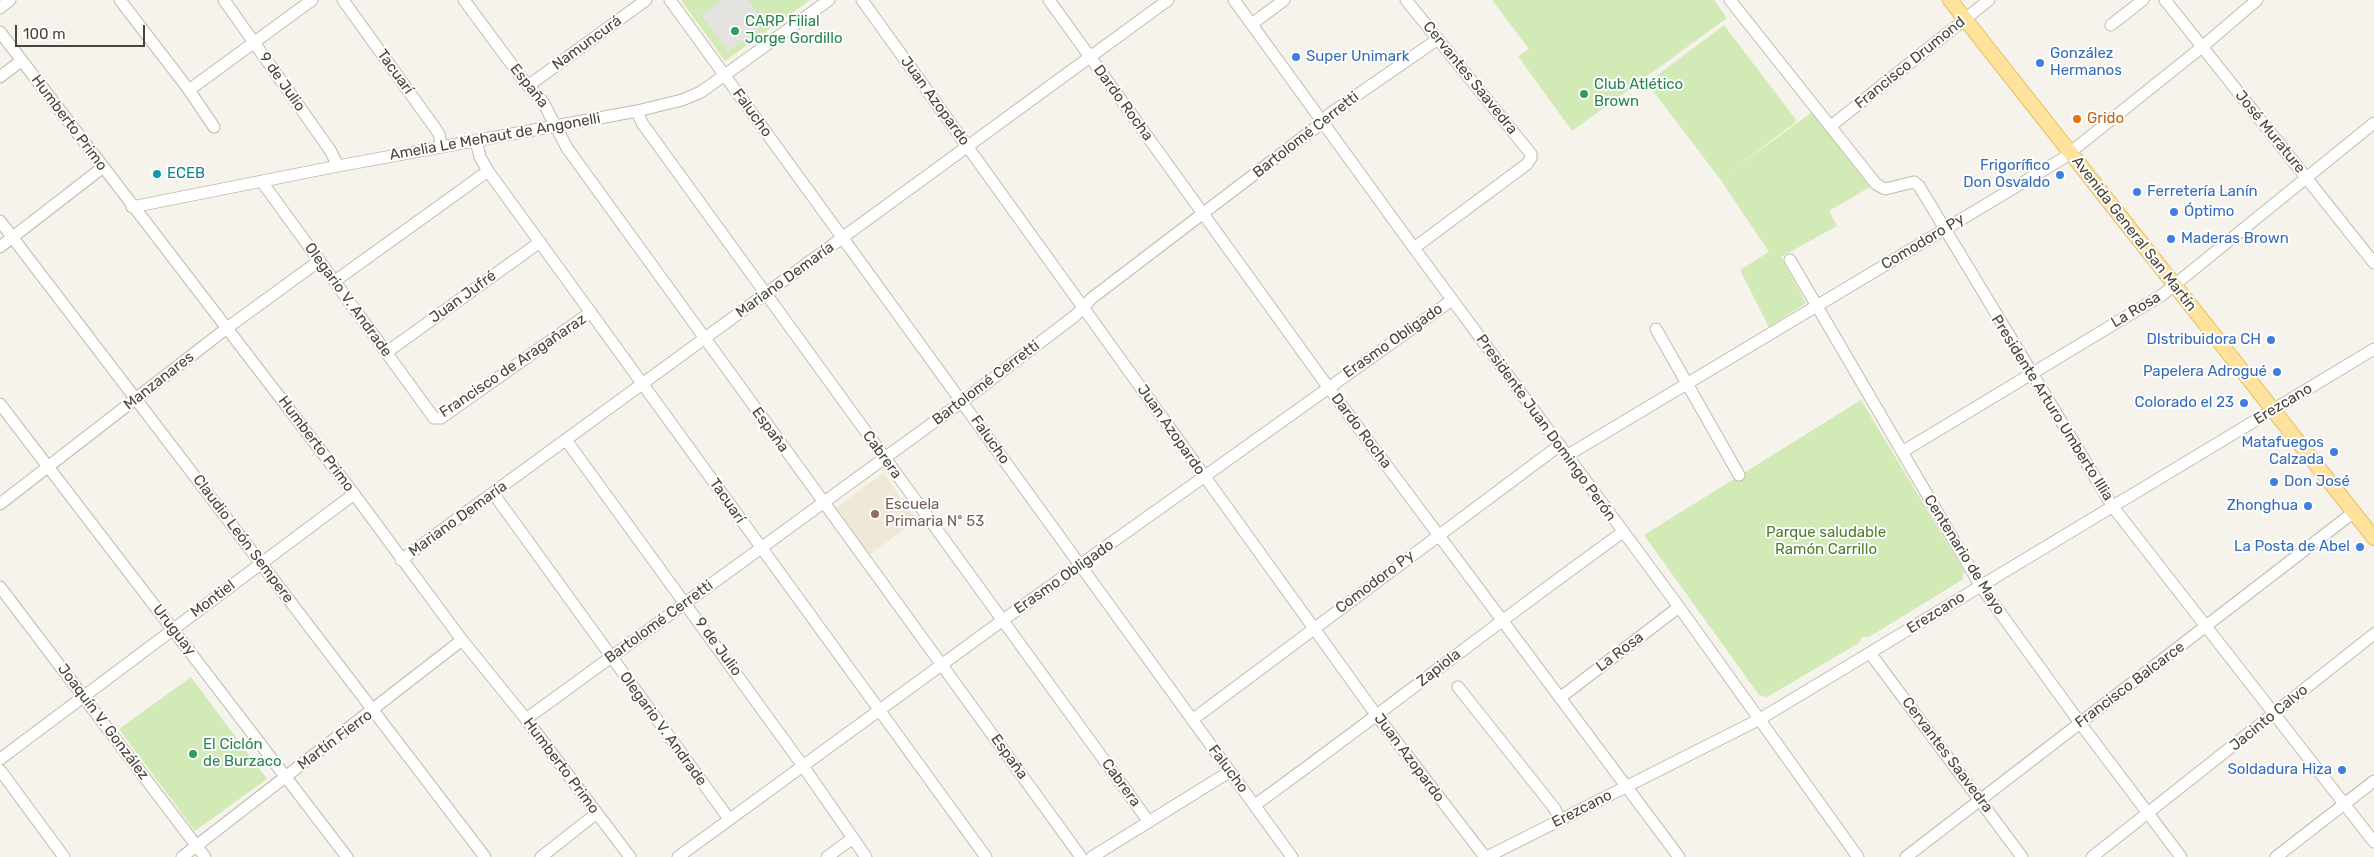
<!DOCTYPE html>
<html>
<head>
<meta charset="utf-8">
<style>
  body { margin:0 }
  #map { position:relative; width:2374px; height:857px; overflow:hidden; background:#f6f3ec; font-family:Rubik,sans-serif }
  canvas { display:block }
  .scale { position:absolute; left:15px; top:25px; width:130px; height:22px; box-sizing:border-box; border:2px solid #4b4439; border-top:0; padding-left:6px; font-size:15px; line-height:18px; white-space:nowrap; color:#4b4439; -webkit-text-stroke:4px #fff; paint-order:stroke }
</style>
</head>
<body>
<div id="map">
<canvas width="2374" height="857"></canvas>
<div class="scale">100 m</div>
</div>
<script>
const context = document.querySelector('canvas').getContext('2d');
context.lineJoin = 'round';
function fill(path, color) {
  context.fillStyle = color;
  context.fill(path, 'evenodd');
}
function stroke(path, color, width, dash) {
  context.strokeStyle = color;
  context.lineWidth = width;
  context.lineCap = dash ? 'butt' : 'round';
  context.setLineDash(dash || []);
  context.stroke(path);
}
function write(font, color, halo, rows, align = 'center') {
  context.font = font + ' Rubik,sans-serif';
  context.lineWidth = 4;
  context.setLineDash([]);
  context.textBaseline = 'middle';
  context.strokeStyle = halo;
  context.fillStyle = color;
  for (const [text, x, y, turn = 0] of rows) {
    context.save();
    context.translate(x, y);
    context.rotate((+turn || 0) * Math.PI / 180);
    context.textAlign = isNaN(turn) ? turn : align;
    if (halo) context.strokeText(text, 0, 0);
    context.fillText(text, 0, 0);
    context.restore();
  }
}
const education = new Path2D(`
  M883,473l34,47 -49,36 -34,-47z`);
const green = new Path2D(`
  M681,0h129l-85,61z
  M1492,0h222l13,18 -155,113 -54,-75 11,-7z
  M1724,25l73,96 -70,53 85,-62 58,75 -41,24 8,15 -56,31 25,46 -37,24 -29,-57 29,-18 -49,-73 -73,-96z
  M1861,400l103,171 -2,9 -93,57h-7l-3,6 -92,54 -8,-2 -115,-160z
  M191,677l76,102 -72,52 -76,-102z`);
const parking = new Path2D(`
  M724,0h24l17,25 -37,26 -27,-36z`);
const minor = new Path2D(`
  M120,0l69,90 25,37
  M224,0l106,150 8,16
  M343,0l92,128 4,6 3,13
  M464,0l57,77 22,25 24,46 514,709
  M670,0l622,857
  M862,0l515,716 108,141
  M1049,0l279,387 351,470
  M1234,0l180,248 265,359 179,250
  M1406,0l125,154v4l-4,6 -113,84
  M1730,0l146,184 9,5 29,-7 5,4 194,321 261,335
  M2165,0l209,263
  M0,8l10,-8
  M1252,24l32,-24
  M2111,25l32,-25
  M0,32l354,462 108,146 64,79 104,138
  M0,77l21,-16
  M528,86l118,-86
  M189,90l123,-90
  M637,111l5,12 507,699
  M1831,126l158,-126
  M476,141l4,16 8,14 498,686
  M262,182l172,236h7l150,-106
  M132,207l206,-41 299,-55 45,-11 19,-8 128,-92
  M0,221l485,636
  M0,247l102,-79
  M1790,260l190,325 100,138 101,134
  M335,281l153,-110
  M1656,329l83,146
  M387,352l153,-110
  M0,404l347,453
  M566,440l237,326 63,91
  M1902,452l260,-157 212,-172
  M1568,455l494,-296 140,-112 55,-47
  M493,493l236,326
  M0,504l227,-176 92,-67
  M401,560l767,-560
  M0,587l205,270
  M1870,653l152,204
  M1458,687l97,122 5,11
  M1561,697l118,-90
  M526,719l437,-318 113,-86 16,-17 223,-170 16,-15 107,-74
  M1192,720l368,-275
  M0,759l354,-265
  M0,770l64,87
  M1255,805c124,-90 244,-184 368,-273
  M182,857l280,-217
  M541,857l56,-44
  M678,857l325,-237 449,-320
  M827,857l26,-19
  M1092,857l137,-85
  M1487,857l273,-138 614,-370
  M1906,857l448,-345
  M2092,857l282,-223
  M2276,857l98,-76`);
const major = new Path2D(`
  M1950,0l424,538`);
const markers = [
  [735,31,5,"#2e9e5b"],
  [1296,57,5,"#3f7fe0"],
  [2040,63,5,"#3f7fe0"],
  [1584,94,5,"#2e9e5b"],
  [2077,119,5,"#e8710a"],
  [157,174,5,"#0f9aa8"],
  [2060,175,5,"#3f7fe0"],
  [2137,192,5,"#3f7fe0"],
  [2174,212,5,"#3f7fe0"],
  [2171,239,5,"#3f7fe0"],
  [2271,340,5,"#3f7fe0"],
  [2277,372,5,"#3f7fe0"],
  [2244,403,5,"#3f7fe0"],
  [2334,452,5,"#3f7fe0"],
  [2274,482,5,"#3f7fe0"],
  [2308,506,5,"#3f7fe0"],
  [875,514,5,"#8d6e63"],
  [2360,547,5,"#3f7fe0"],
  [193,754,5,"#2e9e5b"],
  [2342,770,5,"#3f7fe0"]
];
const leisureNames = [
  ["CARP Filial",745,22],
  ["Jorge Gordillo",745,39],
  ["Club Atlético",1594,85],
  ["Brown",1594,102],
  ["El Ciclón",203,745],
  ["de Burzaco",203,762]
];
const streetNames = [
  ["Namuncurá",587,43,-36],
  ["Francisco Drumond",1910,63,-39],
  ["Tacuarí",395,72,54],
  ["Cervantes Saavedra",1470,78,51],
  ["9 de Julio",282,82,55],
  ["España",529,86,51],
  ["Juan Azopardo",935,101,54],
  ["Dardo Rocha",1123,103,54],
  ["Falucho",752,113,54],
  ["Humberto Primo",69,123,53],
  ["José Murature",2270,132,51],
  ["Bartolomé Cerretti",1306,135,-38],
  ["Amelia Le Mehaut de Angonelli",495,137,-10],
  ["Avenida General San Martín",2134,234,52],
  ["Comodoro Py",1923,242,-31],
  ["Mariano Demaría",785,280,-36],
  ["Juan Jufré",463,297,-36],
  ["Olegario V. Andrade",348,300,54],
  ["La Rosa",2136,310,-31],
  ["Erasmo Obligado",1393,341,-35],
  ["Francisco de Aragañaraz",513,366,-34],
  ["Manzanares",159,381,-38],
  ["Bartolomé Cerretti",986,383,-37],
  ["Erezcano",2283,404,-31],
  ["Presidente Arturo Umberto Illia",2052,408,58],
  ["Presidente Juan Domingo Perón",1546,428,54],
  ["España",770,430,54],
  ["Juan Azopardo",1171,430,55],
  ["Dardo Rocha",1361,431,53],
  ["Falucho",990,440,55],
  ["Humberto Primo",316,444,53],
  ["Cabrera",882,455,54],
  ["Tacuarí",727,501,55],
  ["Mariano Demaría",458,519,-36],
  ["Claudio León Sempere",243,539,53],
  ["Centenario de Mayo",1964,555,58],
  ["Erasmo Obligado",1064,577,-35],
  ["Comodoro Py",1375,582,-37],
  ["Montiel",213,599,-37],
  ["Erezcano",1936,613,-32],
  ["Bartolomé Cerretti",659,622,-36],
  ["Uruguay",174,630,52],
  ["9 de Julio",718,647,54],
  ["La Rosa",1620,652,-37],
  ["Zapiola",1439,668,-38],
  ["Francisco Balcarce",2130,685,-37],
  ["Jacinto Calvo",2269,718,-39],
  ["Joaquín V. González",103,722,53],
  ["Olegario V. Andrade",663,729,54],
  ["Martín Fierro",335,740,-37],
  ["Cervantes Saavedra",1947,755,53],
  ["España",1009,757,54],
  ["Juan Azopardo",1409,758,53],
  ["Humberto Primo",561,766,53],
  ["Falucho",1228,769,53],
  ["Cabrera",1121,783,54],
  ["Erezcano",1582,809,-27]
];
const shopNames = [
  ["González",2050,54,"left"],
  ["Hermanos",2050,71,"left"],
  ["Super Unimark",1306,57,"left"],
  ["Frigorífico",2050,166],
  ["Don Osvaldo",2050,183],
  ["Ferretería Lanín",2147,192,"left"],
  ["Óptimo",2184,212,"left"],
  ["Maderas Brown",2181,239,"left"],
  ["DIstribuidora CH",2261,340],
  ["Papelera Adrogué",2267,372],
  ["Colorado el 23",2234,403],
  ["Matafuegos",2324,443],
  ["Calzada",2324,460],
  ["Don José",2284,482,"left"],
  ["Zhonghua",2298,506],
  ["La Posta de Abel",2350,547],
  ["Soldadura Hiza",2332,770]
];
const foodNames = [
  ["Grido",2087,119]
];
const cultureNames = [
  ["ECEB",167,174]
];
const educationNames = [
  ["Escuela",885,505],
  ["Primaria Nº 53",885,522]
];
const parkNames = [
  ["Parque saludable",1826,533],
  ["Ramón Carrillo",1826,550]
];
fill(education, '#efe8d6');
fill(green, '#d2eab5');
fill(parking, '#e5e3e0');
stroke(minor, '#c2bbae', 13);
stroke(major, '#e6c16a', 16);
stroke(minor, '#fff', 11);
stroke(major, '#ffe39c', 14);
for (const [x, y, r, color] of markers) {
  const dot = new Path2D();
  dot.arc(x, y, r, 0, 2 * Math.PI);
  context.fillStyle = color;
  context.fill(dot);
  stroke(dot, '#fff', 2);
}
write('15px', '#27864d', '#fff', leisureNames, 'left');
write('15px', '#4b4439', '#fff', streetNames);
write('15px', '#366cbe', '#fff', shopNames, 'right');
write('15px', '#c56008', '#fff', foodNames, 'left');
write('15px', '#0d838f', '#fff', cultureNames, 'left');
write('15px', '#785e54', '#fff', educationNames, 'left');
write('15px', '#4a7f2a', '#fff', parkNames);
</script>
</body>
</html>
